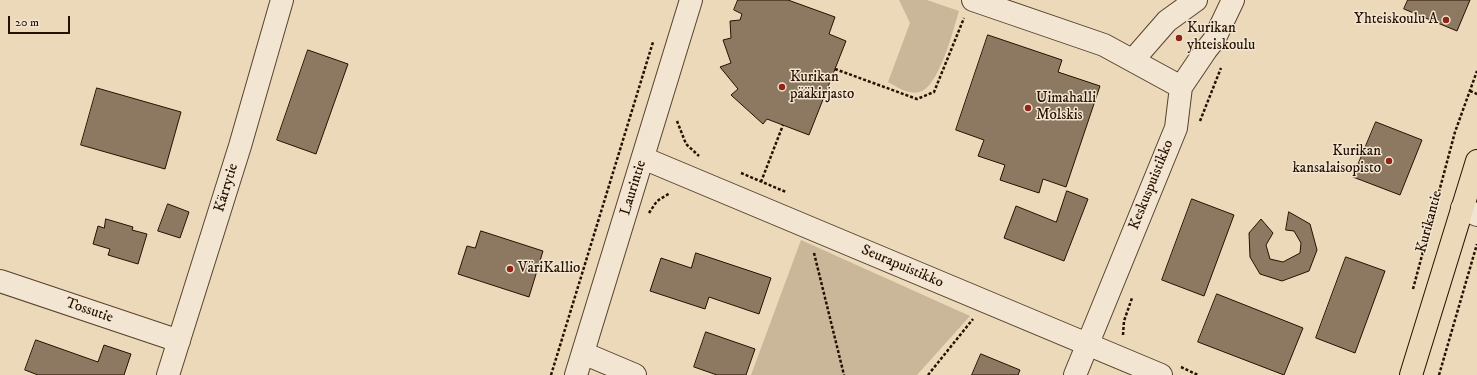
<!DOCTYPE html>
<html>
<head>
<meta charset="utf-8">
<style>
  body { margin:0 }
  #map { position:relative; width:1477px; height:375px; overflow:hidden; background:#ebd9ba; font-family:"IM FELL DW Pica",serif }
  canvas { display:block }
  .scale { position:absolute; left:8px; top:16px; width:62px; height:18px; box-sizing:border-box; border:2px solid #271000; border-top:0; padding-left:5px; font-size:12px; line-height:14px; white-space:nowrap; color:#271000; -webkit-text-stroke:3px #f2e6d2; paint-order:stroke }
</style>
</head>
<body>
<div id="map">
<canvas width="1477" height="375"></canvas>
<div class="scale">20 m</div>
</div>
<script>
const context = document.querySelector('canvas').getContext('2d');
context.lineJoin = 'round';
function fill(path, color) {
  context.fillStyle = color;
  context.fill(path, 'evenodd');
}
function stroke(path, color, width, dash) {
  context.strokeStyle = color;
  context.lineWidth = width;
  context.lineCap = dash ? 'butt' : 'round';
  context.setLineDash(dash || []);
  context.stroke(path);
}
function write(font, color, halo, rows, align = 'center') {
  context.font = font + ' "IM FELL DW Pica",serif';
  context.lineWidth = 3;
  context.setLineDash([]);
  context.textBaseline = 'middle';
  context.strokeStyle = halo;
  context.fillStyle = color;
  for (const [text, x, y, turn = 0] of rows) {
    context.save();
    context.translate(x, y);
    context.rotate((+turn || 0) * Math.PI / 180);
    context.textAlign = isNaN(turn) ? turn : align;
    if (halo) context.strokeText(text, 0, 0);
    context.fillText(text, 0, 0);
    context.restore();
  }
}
const green = new Path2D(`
  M899,0h28l32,11c-6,19 -20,77 -40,81 -10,3 -22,-5 -31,-10l22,-59z
  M801,240l169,76 -53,59h-166z`);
const building = new Path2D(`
  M738,0h50l47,17 -6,17 17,7 -37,94 -42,-16 -4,5 -32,-29 7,-6 -18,-22 11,-4 -8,-23 8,-2 -1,-17 10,-1 2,-6 -8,-4z
  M1408,0h62l-13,31 -53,-22z
  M988,35l74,25 -4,12 42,14 -34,101 -23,-8 -4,14 -39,-13 5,-15 -27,-9 6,-16 -28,-10z
  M308,50l40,14 -32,90 -39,-14z
  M97,88l84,24 -16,57 -84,-24z
  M1376,122l46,18 -22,55 -47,-18z
  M1067,191l21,8 -24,62 -60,-23 12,-32 40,16z
  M1192,199l42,16 -30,81 -42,-16z
  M168,204l21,8 -9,26 -22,-7z
  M1289,212l21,12 7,26 -8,21 -27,10 -22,-7 -10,-17 -1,-24 12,-14 12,14 -7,12 4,14 13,3 17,-9 1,-10 -7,-12 -8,-1z
  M106,219l27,8 -1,3 15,4 -9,30 -30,-9 2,-6 -17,-5 5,-18 6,2z
  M481,231l62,20 -14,46 -71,-23 9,-28 8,2z
  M696,253l75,25 -12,36 -50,-17 -4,12 -55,-18 11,-33 30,10z
  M1346,257l39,14 -30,82 -39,-15z
  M1217,294l86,34 -19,47 -86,-33z
  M706,332l49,17 -9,26h-29l-23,-8z
  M36,340l62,22 6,-17 27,9 -7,21h-86l-13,-5z
  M981,354l39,16 -2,5h-46z`);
const path = new Path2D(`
  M835,69l82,30 17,-7 30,-74
  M1470,91l7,3
  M677,121l9,23 13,12
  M1200,121l21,-53
  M741,173l45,19
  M761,182l22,-57
  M649,213l8,-12 13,-8
  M814,253l30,122
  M1413,289l42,-157 22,-61
  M1123,335l1,-14 8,-23
  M1181,367l17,8
  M551,375l102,-333
  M928,375l45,-56
  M1439,375l38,-131`);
const minor = new Path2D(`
  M973,0l131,45 77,42
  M1133,60l34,-39 29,-21
  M643,158l518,217
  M1462,208l15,7
  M0,281l179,60
  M583,353l52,22
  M168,375l72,-229 42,-146
  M576,375l115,-375
  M1075,375l101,-247 5,-41 25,-37 8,-10 19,-40`);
const major = new Path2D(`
  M1411,375l66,-214`);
const markers = [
  [1446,20,4,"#8f2418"],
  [1179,38,4,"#8f2418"],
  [782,87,4,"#8f2418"],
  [1028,108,4,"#8f2418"],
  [1389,161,4,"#8f2418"],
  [510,269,4,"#8f2418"]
];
const poiNames = [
  ["Yhteiskoulu A",1438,20,"right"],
  ["Kurikan",1187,29],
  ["yhteiskoulu",1187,46],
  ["Kurikan",790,78],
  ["pääkirjasto",790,95],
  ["Uimahalli",1036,99],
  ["Molskis",1036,116],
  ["Kurikan",1381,152,"right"],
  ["kansalaisopisto",1381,169,"right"],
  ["VäriKallio",518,269]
];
const streetNames = [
  ["Keskuspuistikko",1152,185,-68],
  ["Kärrytie",227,188,-73],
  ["Laurintie",634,188,-73],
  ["Kurikantie",1430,222,-75],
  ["Seurapuistikko",902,267,23],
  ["Tossutie",89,311,19]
];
fill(green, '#cab79a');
fill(building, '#8d7961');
stroke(building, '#271000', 1);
stroke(minor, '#58422e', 24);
stroke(major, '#271000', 24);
stroke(path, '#271000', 2.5, [3, 2]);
stroke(minor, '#f2e6d2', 22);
stroke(major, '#ebd9ba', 22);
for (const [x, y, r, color] of markers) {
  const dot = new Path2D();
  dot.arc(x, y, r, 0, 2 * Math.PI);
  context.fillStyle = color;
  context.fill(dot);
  stroke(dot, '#f2e6d2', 1.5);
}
write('15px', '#271000', '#f2e6d2', poiNames, 'left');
write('15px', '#271000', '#f2e6d2', streetNames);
</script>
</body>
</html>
